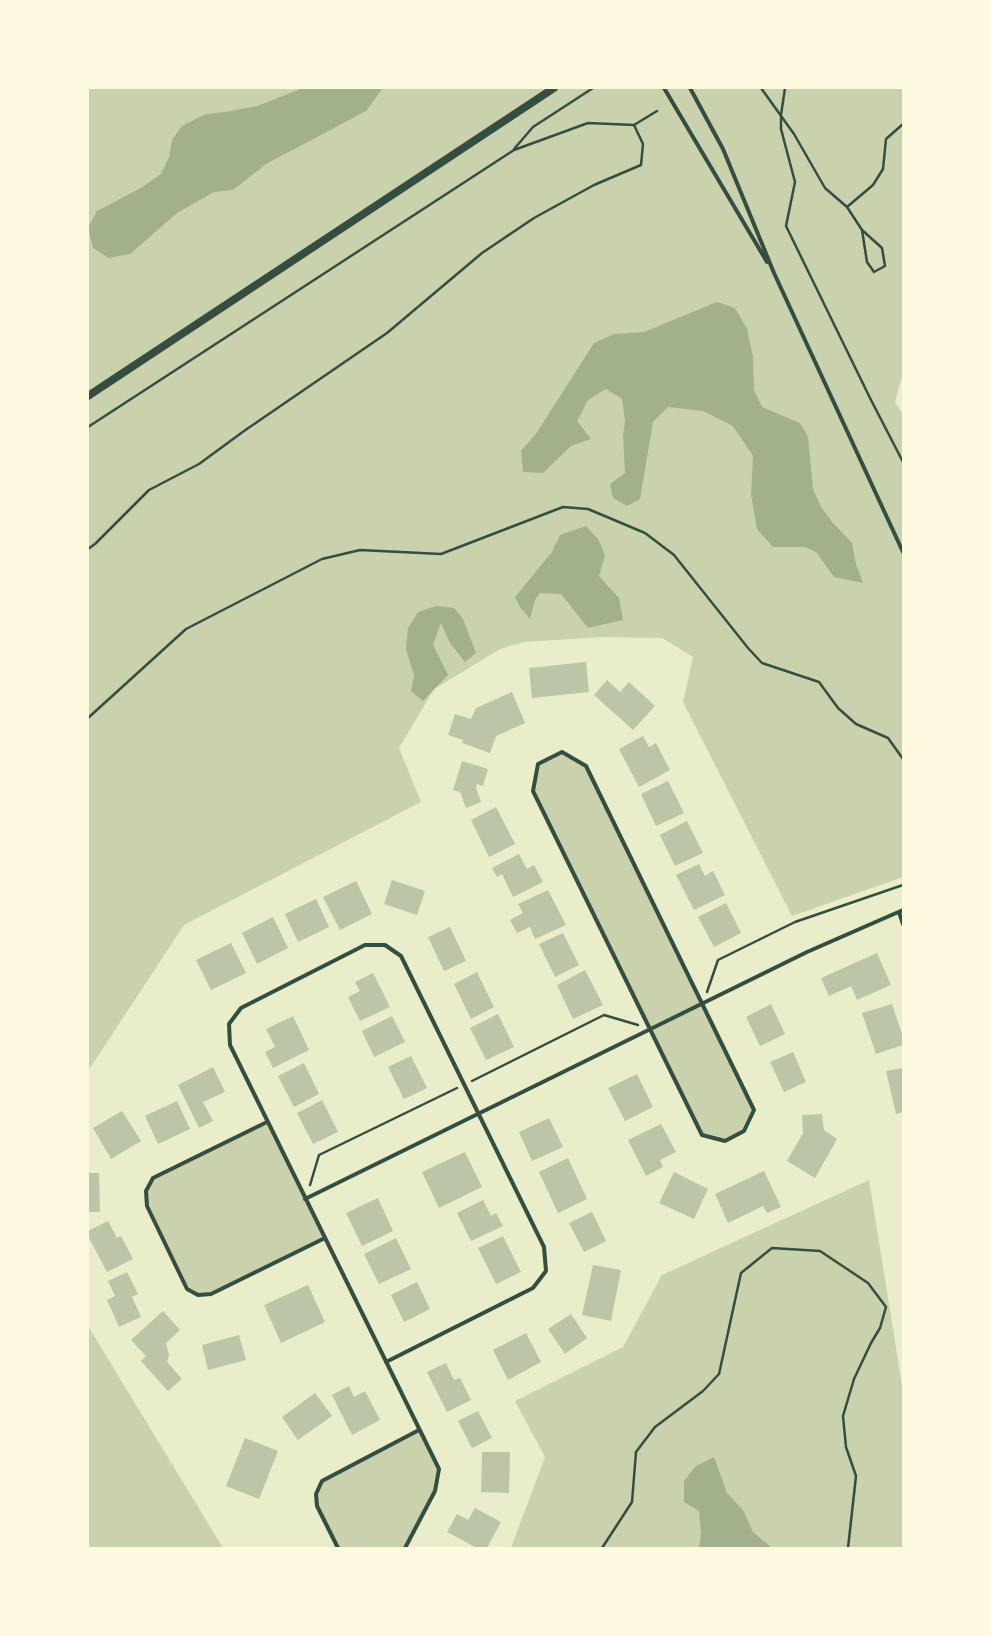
<!DOCTYPE html>
<html>
<head>
<meta charset="utf-8">
<style>
  body { margin:0 }
  #map { position:relative; width:991px; height:1636px; overflow:hidden; background:#e9edc9; font-family:Lato,sans-serif }
  canvas { display:block }
  .frame { position:absolute; inset:0; border:89px solid #fefae0; pointer-events:none }
</style>
</head>
<body>
<div id="map">
<canvas width="991" height="1636"></canvas>
<div class="frame"></div>
</div>
<script>
const context = document.querySelector('canvas').getContext('2d');
context.lineJoin = 'round';
function fill(path, color) {
  context.fillStyle = color;
  context.fill(path, 'evenodd');
}
function stroke(path, color, width, dash) {
  context.strokeStyle = color;
  context.lineWidth = width;
  context.lineCap = dash ? 'butt' : 'round';
  context.setLineDash(dash || []);
  context.stroke(path);
}
const green = new Path2D(`
  M88,88h815v285l-8,29 8,12v463l-111,39 -109,-214 10,-45 -31,-19 -59,-1 -79,5 -24,7 -66,40 -35,59 22,54 -237,123 -96,146z
  M562,752l24,14 168,344 -10,21 -19,10 -23,-6 -169,-344 5,-27z
  M267,1122l58,116 -114,56 -13,1 -11,-6 -40,-83 -1,-15 7,-13z
  M869,1180l34,211v157h-392l34,-91 -30,-56 108,-54 39,-72z
  M88,1326l135,222h-135z
  M419,1430l20,39 -4,22 -30,57h-67l-21,-42 -1,-12 6,-13z`);
const water = new Path2D(`
  M303,88h80l-17,23 -100,53 -33,26 -19,2 -37,21 -47,41 -21,4 -16,-10 -5,-20 9,-17 44,-23 20,-14 8,-17 3,-17 10,-14 24,-12 19,-2 32,-6z
  M717,302l18,6 12,21 6,28 1,33 8,17 38,16 8,14 5,52 8,18 12,16 19,20 4,21 7,19 -29,-6 -18,-25 -11,-5h-32l-16,-18 -6,-34 2,-39 -20,-30 -30,-15 -35,-4 -15,15 -13,77 -13,7 -14,-8 -3,-14 15,-11 -2,-37 2,-15 -3,-22 -16,-10 -18,11 -11,21 14,18 -20,7 -28,27 -20,-1 -2,-21 15,-17 58,-91 20,-9 30,-2z
  M586,526l12,13 7,16 -6,21 20,22 4,22 -35,8 -27,-34 -21,-1 -5,7 -5,19 -10,-12 -5,-10 37,-45 8,-17z
  M436,606l18,2 9,11 13,34 -11,9 -15,-19 -9,-20 -8,22 15,30 -25,26 -12,-10 3,-15 -8,-27 2,-21 10,-16z
  M714,1457l13,36 16,17 10,22 19,16h-73l2,-15 -2,-22 -15,-9v-21l12,-15z`);
const building = new Path2D(`
  M586,662l3,30 -57,6 -3,-30z
  M607,680l13,12 9,-10 26,24 -22,24 -39,-35z
  M512,692l13,31 -29,13 -6,17 -28,-10 1,-3 -15,-5 7,-21 16,5 5,-11z
  M643,736l6,11 7,-4 14,27 -31,17 -20,-38z
  M462,761l26,8 -5,17 -6,-2 -1,4 5,14 -15,6 -6,-16 -7,-2z
  M668,781l16,32 -28,13 -15,-32z
  M496,807l19,37 -26,13 -18,-37z
  M687,821l16,32 -28,13 -15,-31z
  M519,854l8,15 7,-4 9,17 -30,15 -11,-23 -5,3 -5,-9z
  M699,864l6,12 8,-5 12,24 -31,15 -18,-35z
  M392,880l33,11 -8,24 -33,-11z
  M356,881l16,33 -32,16 -17,-33z
  M548,890l18,35 -31,14 -5,-12 -13,6 -7,-13 13,-7 -5,-9z
  M316,899l13,28 -31,15 -13,-28z
  M726,903l15,30 -27,14 -16,-30z
  M273,917l15,31 -31,16 -15,-31z
  M450,927l16,34 -22,10 -16,-34z
  M563,933l16,32 -24,12 -16,-33z
  M231,943l15,30 -35,17 -15,-30z
  M877,953l14,32 -34,15 -6,-14 -22,10 -8,-18z
  M585,970l18,35 -30,14 -16,-34z
  M477,972l17,35 -23,12 -17,-35z
  M373,973l17,34 -30,14 -12,-24 12,-6 -5,-9z
  M771,1004l14,30 -25,12 -14,-29z
  M892,1004l11,33v8l-27,9 -14,-41z
  M498,1014l16,33 -28,13 -16,-32z
  M293,1016l16,34 -36,18 -8,-16 10,-5 -9,-18z
  M392,1016l13,26 -31,15 -12,-26z
  M793,1052l13,30 -22,10 -14,-30z
  M411,1056l16,32 -23,11 -16,-32z
  M304,1063l15,31 -25,13 -16,-31z
  M213,1067l12,25 -22,10 10,19 -14,7 -21,-43z
  M903,1068v44l-7,2 -10,-43z
  M637,1074l16,33 -28,14 -17,-33z
  M322,1100l16,32 -25,12 -16,-31z
  M177,1101l13,28 -32,15 -13,-28z
  M122,1111l19,30 -30,18 -18,-31z
  M822,1114l2,16 13,9 -22,39 -28,-17 16,-28 -1,-18z
  M549,1118l14,29 -31,14 -13,-29z
  M661,1124l15,28 -16,8 3,7 -17,9 -18,-36z
  M465,1152l17,35 -43,21 -17,-36z
  M568,1158l19,41 -29,14 -19,-41z
  M764,1171l17,36 -14,6 -4,-7 -35,17 -13,-29z
  M674,1172l34,17 -14,30 -35,-16z
  M88,1173h11l1,39h-12z
  M378,1198l15,33 -31,15 -16,-33z
  M483,1200l8,16 5,-3 7,13 -32,15 -14,-28z
  M592,1212l14,29 -22,11 -15,-29z
  M108,1221l9,17 4,-2 12,23 -26,13 -19,-36v-5z
  M503,1236l18,36 -25,12 -18,-36z
  M396,1238l15,31 -32,15 -15,-30z
  M593,1265l28,5 -10,51 -29,-6z
  M127,1272l11,22 -6,3 9,20 -22,10 -12,-27 8,-4 -7,-15z
  M417,1282l13,27 -26,13 -13,-27z
  M308,1285l17,37 -44,21 -17,-38z
  M163,1311l17,19 -14,13 3,12 -2,7 15,17 -14,12 -27,-30 5,-5 -15,-16z
  M571,1314l16,24 -22,16 -17,-25z
  M526,1333l15,29 -33,18 -15,-30z
  M239,1335l7,25 -38,10 -6,-25z
  M446,1363l8,17 6,-2 11,22 -24,12 -20,-40z
  M349,1386l5,11 11,-6 15,29 -28,15 -20,-40z
  M315,1393l17,23 -34,24 -16,-23z
  M478,1411l14,27 -20,10 -14,-27z
  M245,1438l33,13 -19,48 -33,-13z
  M482,1452h28l-1,41 -28,-1z
  M475,1508l26,14 -14,26h-10l-30,-16 10,-18 11,6z`);
const path = new Path2D(`
  M761,88l33,46 31,54 22,19 15,23 20,18 3,18 -11,6 -7,-10 -5,-32
  M785,88l-4,27v14l14,53 -9,44 84,172 33,64
  M514,149l19,-22 60,-39
  M847,207l26,-22 10,-16 3,-30 17,-15
  M88,427l426,-277 74,-27 46,2 23,-14
  M88,549l7,-5 54,-54 50,-26 45,-33 143,-98 95,-80 52,-35 60,-33 47,-20 2,-21 -9,-19
  M88,718l98,-89 136,-70 38,-9 81,4 122,-47 25,2 57,24 29,22 74,93 14,15 57,19 19,26 18,16 32,14 15,21
  M707,992l11,-32 77,-38 108,-37
  M472,1081l132,-66 34,10
  M310,1185l9,-30 138,-67
  M602,1548l30,-46 4,-50 19,-25 48,-36 16,-17 22,-101 31,-25 48,3 48,32 18,24 -6,21 -9,15 -17,36 -11,37 3,31 10,29 -8,72`);
const minor = new Path2D(`
  M664,88l103,174
  M690,88l33,61 51,124 129,279
  M562,752l24,14 168,344 -10,21 -19,10 -23,-6 -169,-344 5,-27z
  M899,912l4,12
  M267,1122l-114,56 -7,13 1,15 40,83 11,6 13,-1 114,-56
  M305,1199l502,-247 96,-42
  M386,1362l147,-74 13,-17 -2,-24 -143,-291 -16,-11h-20l-124,63 -12,16 1,21 209,424 -4,22 -30,57
  M338,1548l-21,-42 -1,-12 6,-13 97,-51`);
const secondary = new Path2D(`
  M88,396l466,-308`);
fill(green, '#cad2ad');
fill(water, '#a3b18a');
fill(building, '#bcc5a7');
stroke(path, '#344e41', 2.5);
stroke(minor, '#344e41', 4);
stroke(secondary, '#344e41', 8);
</script>
</body>
</html>
